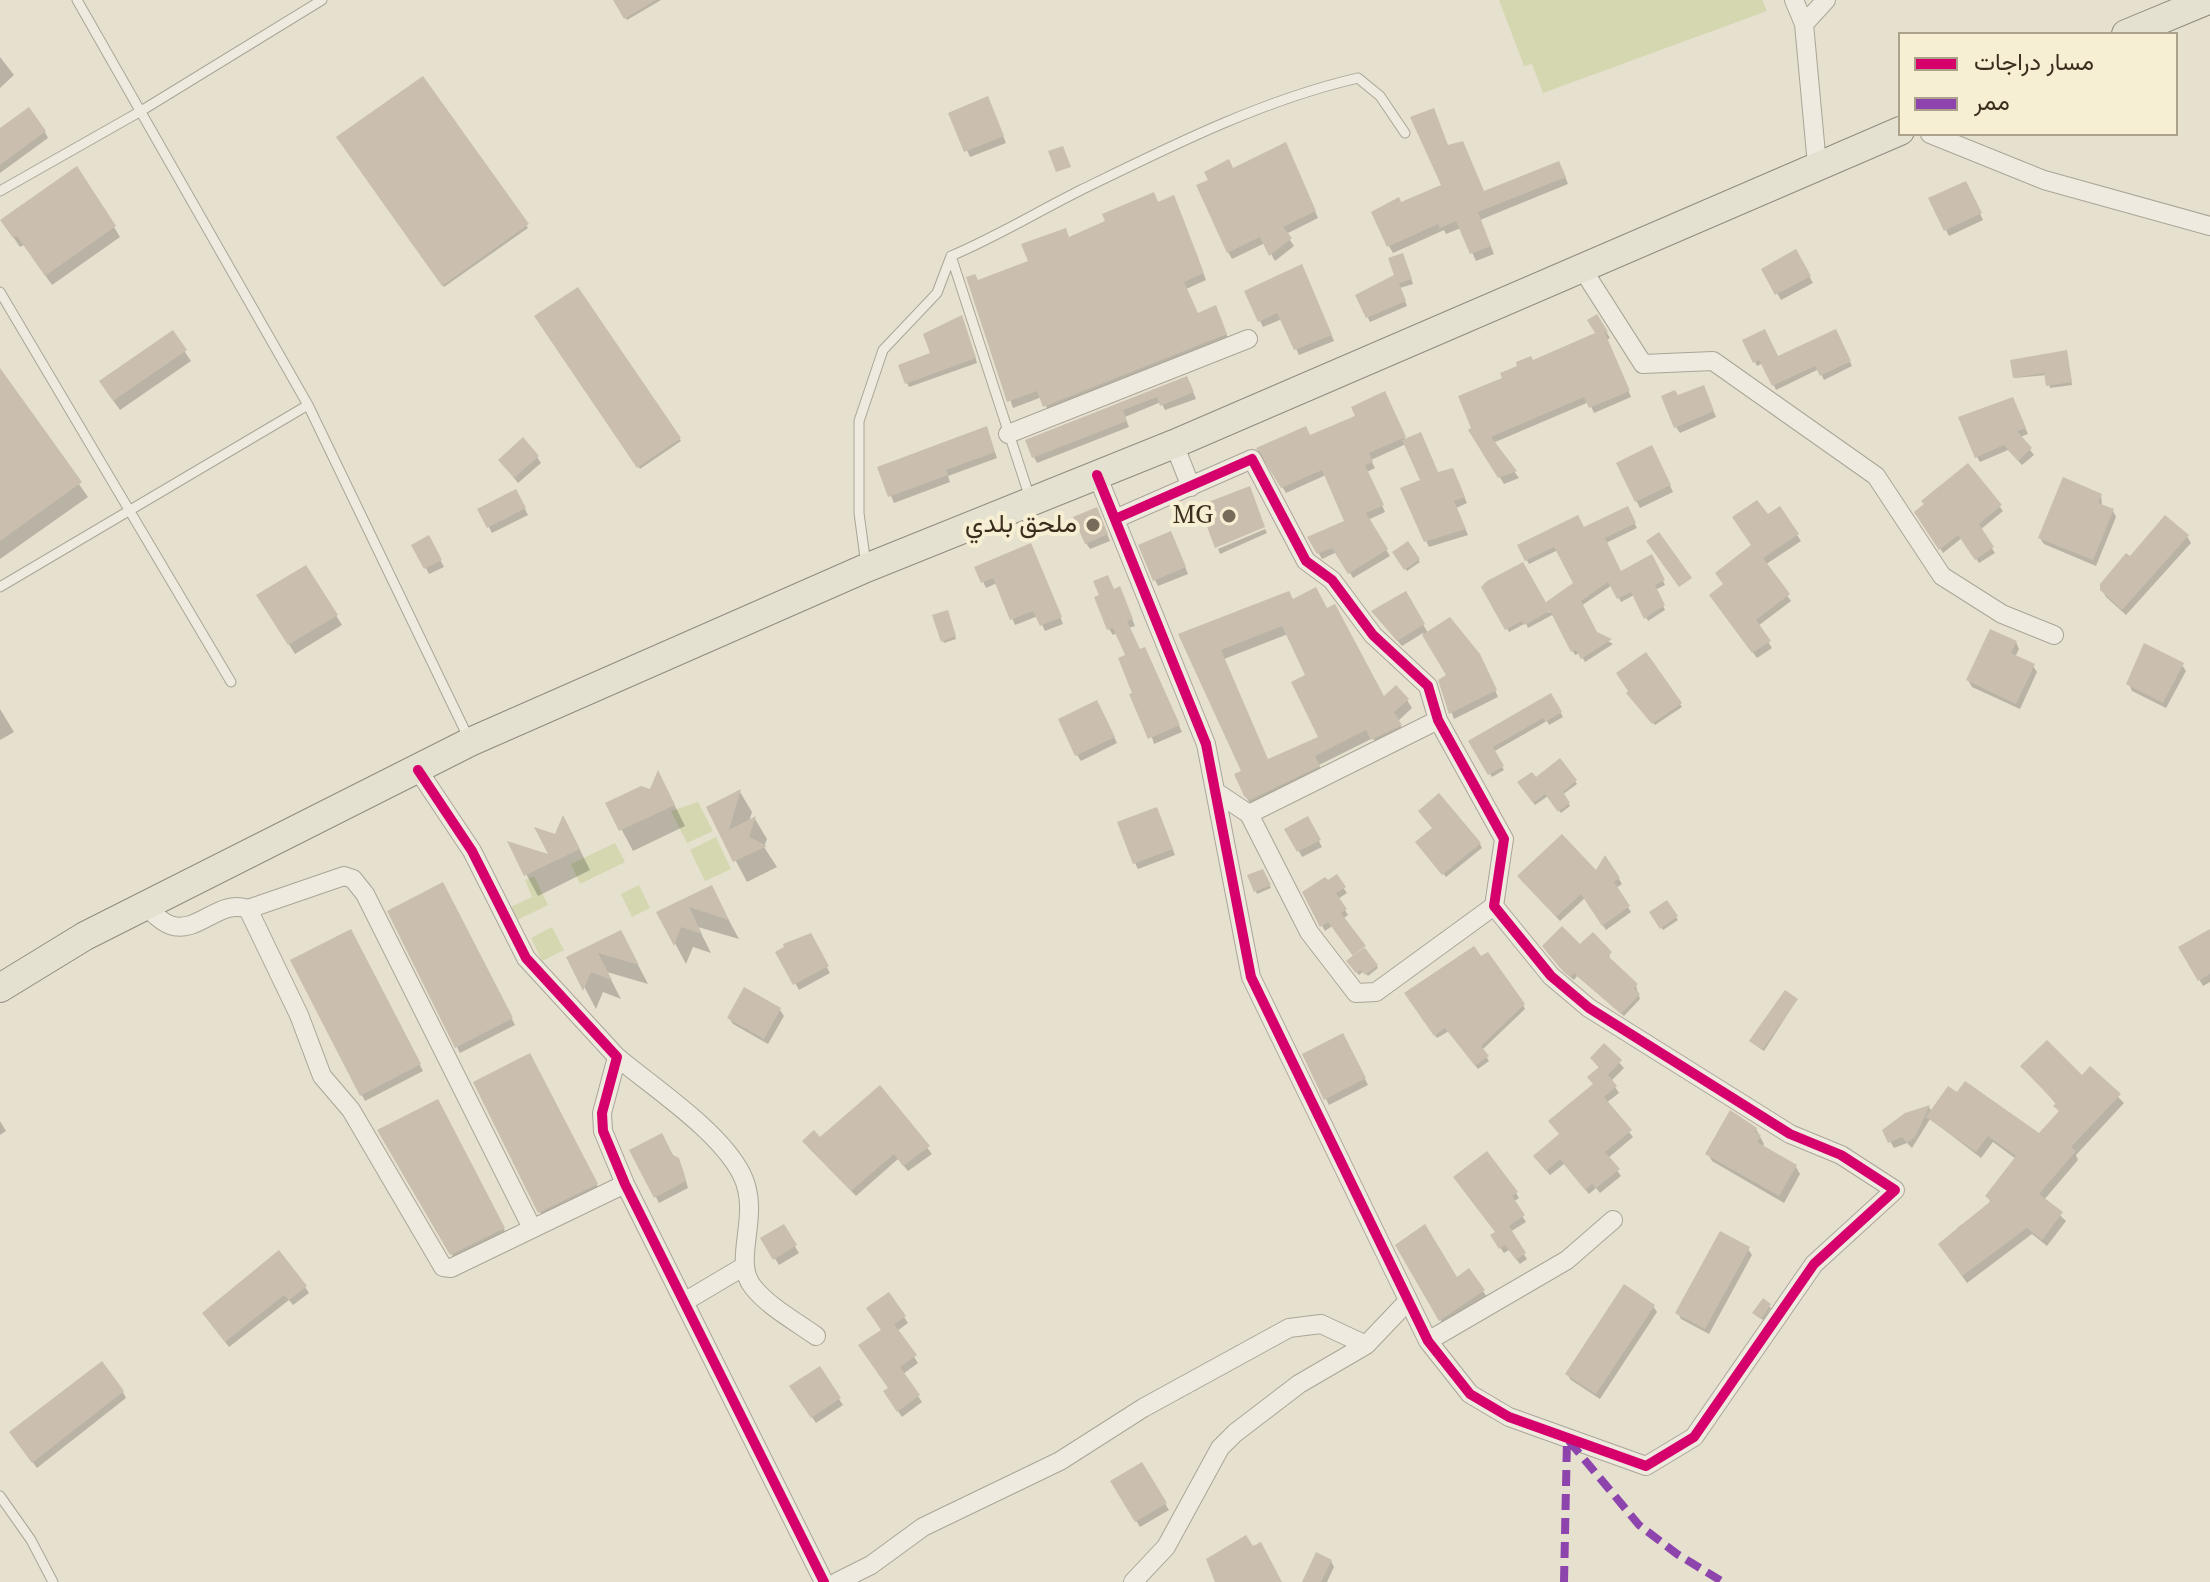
<!DOCTYPE html>
<html>
<head>
<meta charset="utf-8">
<style>
  body { margin:0 }
  #map { position:relative; width:2210px; height:1582px; overflow:hidden; background:#e6e0ce; font-family:"Source Serif 4",Vazirmatn,serif }
  canvas { display:block }
  .legend { position:absolute; left:1898px; top:32px; width:280px; height:104px; box-sizing:border-box; background:#f7efd4; border:2px solid #aca28b; margin:0; padding:10px 14px; list-style:none; font-size:24px; color:#3b2e1e }
  .legend li { display:flex; align-items:center; gap:16px; height:40px }
  .legend b { width:40px; border:2px solid #aca28b }
</style>
</head>
<body>
<div id="map">
<canvas width="2210" height="1582"></canvas>
<ul class="legend">
<li><b style="height:10px;background:#d6006c"></b>مسار دراجات</li>
<li><b style="height:10px;background:#8e44ad"></b>ممر</li>
</ul>
</div>
<script>
const context = document.querySelector('canvas').getContext('2d');
context.lineJoin = 'round';
function fill(path, color) {
  context.fillStyle = color;
  context.fill(path, 'evenodd');
}
function stroke(path, color, width, dash) {
  context.strokeStyle = color;
  context.lineWidth = width;
  context.lineCap = dash ? 'butt' : 'round';
  context.setLineDash(dash || []);
  context.stroke(path);
}
function write(font, color, halo, rows, align = 'center') {
  context.font = font + ' "Source Serif 4",Vazirmatn,serif';
  context.lineWidth = 8;
  context.setLineDash([]);
  context.textBaseline = 'middle';
  context.strokeStyle = halo;
  context.fillStyle = color;
  for (const [text, x, y, turn = 0] of rows) {
    context.save();
    context.translate(x, y);
    context.rotate((+turn || 0) * Math.PI / 180);
    context.textAlign = isNaN(turn) ? turn : align;
    if (halo) context.strokeText(text, 0, 0);
    context.fillText(text, 0, 0);
    context.restore();
  }
}
const green = new Path2D(`
  M1499,0h263l5,11 -224,82 -11,-29 -8,2z
  M698,802l15,29 -26,12 -16,-32z
  M716,837l15,32 -26,12 -15,-31z
  M615,843l10,19 -45,22 -9,-20z
  M534,876l14,29 -33,16 -6,-13 23,-11 -7,-17z
  M639,885l11,23 -18,9 -11,-23z
  M552,927l12,23 -22,11 -11,-23z`);
const shadow = new Path2D(`
  M616,0h45l-34,20z
  M0,57l14,18 -14,13z
  M422,79l106,149 -84,59 -105,-149z
  M991,105l15,38 -36,14 -19,-43z
  M0,131l45,1 3,6 -48,35z
  M1448,147l37,46 78,-22 5,13 -88,36 14,34 -18,7 -15,-33 -15,6 -2,-4 -51,23 -4,-7 12,-41 43,-19z
  M1289,151l29,67 -32,16 8,12 -19,15 -10,-18 -33,16 -4,-7 5,-82z
  M1969,190l14,30 -34,16 -3,-6z
  M1158,204h19l29,76 -20,9 12,26 21,-1 10,27 -180,72 -7,-16 -29,11 -45,-130 10,4 52,-20 40,-23z
  M114,227l6,10 -68,48 -28,-40 -4,2 -11,-16z
  M1796,252l17,31 -32,17 -17,-30z
  M1405,260l8,24 -13,4 7,18 -37,16 -13,-26 39,-20z
  M1305,273l29,68 -35,14 -17,-36 -19,8 -3,-6z
  M577,290l104,151 -41,28 -104,-152z
  M1596,316l14,22 -3,2 24,57 -37,16 -5,-11 -96,41 26,35 -15,6 -33,-53 34,-52 27,-17 66,-28z
  M964,322l13,41 -68,24 -2,-4z
  M1835,331l17,35 -28,14 -5,-11 -43,21 -13,-27 -6,3 -12,-25 33,18z
  M172,333l19,28 -71,49 -13,-18z
  M2067,355l5,30 -22,3 -3,-13 -32,3 -3,-17z
  M0,371l88,126 -88,62z
  M1190,384l6,15 -31,11 -4,-8 -36,15 4,10 -92,36 -3,-6 -6,-16z
  M1706,393l10,24 -36,16 -4,-6 2,-29z
  M1388,400l18,41 32,33 17,2 12,27 -11,5 12,27 -39,12 -3,-6 -4,-60 -16,-37 -35,16 4,8 -8,4 18,40 -17,8 22,36 -37,22 -16,-26 -15,7 -12,-21 37,-16 -21,-47 -40,18 -27,-44 51,-11z
  M2015,405l13,29 -8,3 14,18 -12,10 -14,-15 -28,12 -3,-5z
  M989,435l8,23 -49,18 2,6 -56,21 -15,-35z
  M1655,454l18,38 -33,16 -22,-44z
  M537,457l4,6 -23,20 -18,-23z
  M1968,466l35,45 -23,19 15,23 -16,10 -17,-25 -19,15 -26,-41z
  M516,492l12,23 -36,18 -12,-23z
  M2101,495l1,11 11,5 3,6 -20,49 -52,-22 -4,-6z
  M1779,508l22,33 -36,24 26,36 -33,25 14,22 -15,10 -42,-57 38,-55 14,-29z
  M1627,509l10,19 -31,15 15,30 30,-16 14,28 -10,5 10,20 -17,11 -14,-26 -13,7 -9,-17 -31,21 15,28 17,10 -28,18 -5,-9 -5,2 -21,-41 -26,14 -2,-5 -17,9 -25,-44 38,-24 27,49 26,-29 -17,-34 -29,14 -10,-18 65,-16z
  M1100,516l10,25 -20,8 -4,-6z
  M1265,529l2,4 -47,21 -2,-5z
  M2187,536l4,7 -65,72 -20,-18 -4,-7 28,-31z
  M428,538l16,29 -15,7 -15,-29z
  M1174,540l14,34 -30,12 -3,-6z
  M1407,544l13,18 -13,9 -13,-19z
  M1034,552l29,72 -18,7 -7,-15 -23,9 -18,-42 -11,5 -9,-20z
  M306,567l36,58 -47,29 -36,-58z
  M1114,591l8,4 13,31 -6,2 11,24 8,4 34,76 -28,12 -27,-88 -10,-23 -4,2 -4,-6 -7,-33z
  M1405,594l23,39 55,29 15,35 -44,22 -14,-38 9,-5 -26,-43 -21,13 -29,-34z
  M1293,602l91,97 23,1 5,8 -14,13 7,13 -27,13 -5,-9 -54,27 4,10 -72,30 -6,-10 -2,-23 -62,-137zM1288,634l20,42 13,62 -53,23 -44,-102z
  M948,615l8,24 -12,4 -1,-2z
  M2016,642l3,7 -4,8 18,9 4,6 -17,37 -48,-22 -4,-7z
  M1646,655l36,52 -27,18 -25,-29z
  M2182,665l4,6 -20,37 -34,-17 -3,-7z
  M1551,696l12,21 -14,8 -2,-4 -54,31 11,18 -12,7 -21,-36z
  M1100,708l17,35 -36,18 -4,-6z
  M0,709l14,23 -14,8z
  M1560,761l17,23 -15,11 8,11 -9,7 -13,-17 -13,9 -15,-22 15,-3z
  M659,774l26,52 -52,25 -25,-47 43,-12z
  M740,792l12,20 -3,10 6,-3 12,20 -3,8 13,20 -30,15 -39,-74z
  M1160,816l15,39 -37,14 -3,-6z
  M1307,819l15,28 -20,10 -15,-28z
  M574,838l16,32 -52,26 -28,-52 42,13z
  M1480,844l2,4 -36,29 -26,-31z
  M1262,871l9,17 -14,6 -7,-18z
  M1597,873l22,6 3,5 -6,4 15,24 -25,18 -21,-32 -25,23 -37,-40z
  M1336,877l11,16 -9,6 10,16 -23,16 -20,-38z
  M442,885l73,140 -55,28 -3,-6z
  M711,887l28,52 -41,-12 13,26 -18,-6 -7,17 -27,-51z
  M1666,903l12,17 -15,10 -12,-17z
  M2210,931v51l-7,4 -22,-38z
  M350,932l73,139 -58,30 -72,-140z
  M621,932l27,52 -41,-12 14,27 -18,-7 -7,17 -27,-51z
  M810,935l20,38 -31,17 -21,-37z
  M1580,947l30,6 -1,7 27,26 4,13 -16,17 -47,-40 -3,4 -10,-8 -18,-22z
  M1366,949l12,19 -10,8 -4,-5 -5,4 -10,-14z
  M1407,993l116,12 2,4 -43,41 7,11 -11,8 -29,-38 -12,7z
  M1796,1001l-32,50 -11,-8z
  M780,1010l4,6 -16,28 -35,-20 -4,-6z
  M1343,1035l25,50 -39,20 -3,-6z
  M1604,1046l20,22 -13,13 8,12 -13,10 27,34 -25,21 13,18 -21,17 -4,-5 -7,6 -25,-30 -14,11 -11,-13 56,-77 5,-16 -8,-10z
  M529,1056l71,135 -57,27 -3,-6z
  M2023,1066l59,12 8,-9 34,34 -48,52 2,5 -34,40 22,21 -19,25 -15,-12 -65,49 -22,-31 14,-21 -2,-3 34,-25 -4,-7 29,-37 -23,-17 -12,16 -51,-39 -18,29 -5,-5 -13,5 -10,-17 22,-16 23,-8 3,5 107,24 21,-23 -3,-8z
  M880,1088l52,66 -24,17 -10,-12 -42,37 -48,-49z
  M437,1101l70,134 -52,25 -76,-129z
  M0,1121l6,10 -6,4z
  M1756,1129l8,15 -2,4 34,19 4,7 -16,29 -72,-42 -4,-7z
  M632,1151l40,6 10,10 6,21 -29,15z
  M1459,1183l57,10 3,5 -6,4 13,20 -16,10 17,27 -7,5 -11,-14 -5,3 -12,-17 5,-3z
  M783,1227l16,26 -20,12 -16,-26z
  M1397,1246l59,34 13,-9 18,26 -43,29z
  M1748,1249l4,6 -43,79 -28,-15 -3,-6z
  M305,1287l4,6 -16,12 -4,-5 -60,47 -21,-27z
  M1763,1301l8,7 -8,12 -7,-5z
  M1653,1306l4,6 -57,87 -29,-19 -4,-6z
  M904,1317l4,6 -11,8 21,32 -15,11 19,28 -20,15 -13,-19 1,-9 -29,-43z
  M123,1392l3,6 -89,70 -22,-30z
  M796,1393l43,6 4,6 -27,18z
  M1141,1464l28,46 -29,17 -28,-45z
  M1331,1561l3,6 -7,15h-23z`);
const building = new Path2D(`
  M613,0h43l-32,19z
  M423,76l106,148 -87,62 -106,-149z
  M988,96l16,40 -40,16 -16,-39z
  M29,107l17,24 -46,34v-37z
  M1434,108l14,37 15,-4 21,50 75,-30 7,16 -88,35 13,34 -21,8 -14,-33 -16,7 -2,-4 -51,23 -16,-35 28,-15 2,5 40,-17 -31,-68z
  M1286,142l30,69 -33,16 9,11 -23,18 -9,-19 -33,16 -31,-68 12,-5 -4,-8 25,-13 4,9z
  M1063,146l8,21 -15,5 -8,-21z
  M77,166l39,60 -71,50 -28,-40 -4,2 -13,-18z
  M1966,181l16,32 -38,18 -16,-33z
  M1154,192l4,10 16,-7 30,78 -20,9 14,31 18,-8 11,29 -184,73 -6,-16 -30,11 -41,-125 9,-3 3,6 50,-19 -7,-17 45,-16 3,9 36,-16 -3,-7z
  M1796,249l15,27 -36,19 -14,-26z
  M1403,253l9,26 -13,4 7,18 -40,17 -11,-23 39,-20 -6,-17z
  M1302,264l30,71 -38,15 -17,-37 -19,9 -14,-31z
  M578,287l103,151 -44,30 -103,-152z
  M1597,314l11,18 -3,1 25,58 -41,17 -5,-11 -93,40 26,34 -19,7 -30,-48 3,-2 -13,-32 44,-18 -2,-5 17,-7 -1,-4 15,-6 2,4 62,-27 -8,-13z
  M962,315l14,43 -71,26 -7,-19 32,-12 -7,-19z
  M1765,329l13,27 58,-27 15,32 -31,15 -5,-10 -43,20 -13,-26 -6,3 -11,-23z
  M173,330l14,20 -74,51 -14,-20z
  M2067,350l5,32 -26,4 -2,-13 -31,5 -3,-18z
  M0,368l82,114 -82,59z
  M1187,376l7,16 -34,14 -3,-9 -34,13 4,11 -95,37 -7,-18z
  M1704,385l10,26 -40,17 -13,-32 14,-6 3,5z
  M1385,391l21,46 -37,16 4,9 -8,3 19,40 -18,8 22,36 -40,25 -16,-26 -15,6 -10,-17 37,-16 -22,-51 -41,18 -25,-40 50,-22 4,9 45,-19 -4,-9z
  M2013,397l13,31 -9,3 15,17 -14,13 -14,-16 -29,13 -17,-41z
  M987,426l8,26 -49,18 2,5 -60,22 -11,-30z
  M1421,432l17,40 15,-4 12,29 -11,4 12,28 -42,13 -24,-54 20,-8 -18,-40z
  M523,437l16,19 -25,22 -16,-18z
  M1652,445l19,40 -36,17 -19,-39z
  M1968,463l34,42 -23,19 15,23 -19,13 -17,-25 -19,15 -25,-38 10,-8 -3,-3z
  M2063,477l39,17 -4,9 16,6 -21,51 -55,-22z
  M1250,486l15,41 -50,21 -12,-32 4,-1 -4,-11z
  M516,489l10,19 -39,20 -10,-19z
  M1757,500l11,14 12,-8 19,28 -36,24 27,36 -34,26 15,21 -19,12 -43,-58 14,-11 -8,-11 36,-28 -19,-28z
  M1628,506l8,17 -31,15 16,33 31,-17 13,26 -10,5 10,20 -21,14 -13,-27 -14,7 -9,-17 -27,19 16,31 15,7 -31,20 -5,-9 -5,2 -21,-41 -26,14 -2,-4 -17,9 -24,-43 6,-6 36,-19 25,44 -2,-4 27,-19 -19,-36 -29,14 -8,-16 61,-30 6,12z
  M1097,507l11,27 -23,10 -12,-27z
  M2165,515l24,20 -67,75 -22,-20v-6l26,-31 4,3z
  M1171,531l15,36 -33,14 -15,-36z
  M1659,532l33,46 -13,9 -33,-46z
  M429,535l13,25 -18,9 -13,-24z
  M1408,541l12,18 -16,11 -12,-18z
  M1031,543l31,74 -22,9 -7,-15 -23,9 -17,-42 -12,5 -7,-16z
  M306,565l32,50 -50,30 -32,-50z
  M1108,575l6,14 6,-3 13,33 -6,2 13,28 5,-2 35,78 -32,14 -19,-45 3,-1 -14,-35 7,-3 -12,-27 -6,2 -13,-33 5,-2 -6,-14z
  M1316,587l11,21 8,-4 49,92 12,-11 13,14 -15,13 8,13 -31,15 -5,-10 -51,26 5,10 -70,34 -6,-4 -10,-22 7,-3 -63,-137 111,-43 4,8zM1282,626l23,49 -14,7 27,55 -50,22 -47,-109z
  M1406,591l19,33 -28,17 -26,-30z
  M948,610l8,26 -15,6 -9,-27z
  M1450,617l30,37 17,36 -48,24 -11,-34 8,-5 -24,-40z
  M1990,629l27,12 -6,12 24,11 -19,40 -50,-24z
  M2144,643l40,20 -21,40 -37,-19z
  M1646,652l36,51 -30,21 -26,-31 2,-2 -12,-18z
  M1551,693l11,19 -17,10 -2,-4 -50,29 11,19 -16,9 -20,-34z
  M1097,700l18,37 -40,19 -17,-37z
  M1560,758l17,22 -14,12 7,11 -12,9 -13,-18 -12,9 -16,-21 15,-10 4,5z
  M658,770l17,35 -56,26 -14,-28 36,-17 9,3z
  M741,789l-12,41 27,-14 -7,21 18,9 -34,16 -27,-55z
  M1439,793l42,50 -39,32 -27,-33 17,-14 -14,-17z
  M1157,807l16,42 -40,15 -16,-42z
  M563,815l17,34 -56,27 -17,-35 41,13 -14,-27 21,7z
  M1308,816l13,24 -24,12 -13,-23z
  M1562,834l34,36 9,-15 15,23 -6,4 16,24 -28,20 -21,-32 -25,23 -39,-41z
  M1263,869l8,16 -17,7 -7,-17z
  M1337,874l9,13 -10,6 11,16 -6,4 25,33 -13,10 -25,-34 -8,5 -18,-35 23,-15 3,3z
  M443,882l70,136 -58,30 -68,-137z
  M712,885l17,35 -40,-13 13,27 -21,-7 -7,19 -18,-34z
  M1667,900l11,16 -18,13 -11,-17z
  M1562,926l18,18 13,-12 19,20 -4,4 30,28 -4,4 6,6 -19,20 -47,-41 -3,4 -11,-9 -18,-22z
  M351,929l70,135 -61,32 -70,-136z
  M2210,929v45l-12,7 -20,-34z
  M621,930l18,35 -41,-12 14,27 -21,-8 -8,19 -17,-34z
  M811,933l18,33 -36,19 -18,-33 9,-5 -1,-3z
  M1474,946l7,10 7,-4 37,52 -44,42 8,10 -14,10 -30,-38 -11,8 -30,-43z
  M1364,947l14,18 -13,10 -4,-5 -5,3 -10,-12z
  M744,987l37,21 -17,31 -37,-21z
  M1785,990l13,9 -36,51 -13,-9z
  M1343,1033l23,45 -42,22 -22,-46z
  M2047,1040l35,35 8,-9 31,28 -50,53 5,4 -37,43 24,18 -21,28 -15,-12 -65,48 -24,-32 53,-43 -6,-5 31,-40 -28,-20 -12,16 -50,-35 22,-31 9,6 8,-11 74,52 20,-22 -6,-5 3,-3 -36,-37z
  M1604,1043l18,17 -14,15 9,11 -13,11 28,33 -27,22 15,17 -24,19 -4,-4 -7,6 -25,-31 -14,12 -13,-15 26,-22 -11,-13 45,-37 -6,-7 12,-10 -9,-9z
  M530,1053l68,131 -60,29 -65,-131z
  M880,1085l50,61 -27,20 -9,-12 -43,37 -49,-50 12,-11 6,7z
  M438,1099l67,129 -55,27 -73,-125z
  M1930,1105l-15,32 -8,6 -5,-6 -14,6 -6,-13 23,-17z
  M1730,1110l27,18 -2,4 6,3 -4,7 40,23 -18,31 -74,-42z
  M662,1133l11,22 6,3 7,23 -32,17 -25,-48z
  M1487,1151l31,41 -6,4 13,19 -16,11 17,27 -10,7 -11,-15 -6,4 -9,-14 5,-3 -42,-55z
  M784,1224l13,21 -24,15 -13,-22z
  M1425,1224l32,53 12,-9 16,22 -46,31 -44,-76z
  M1720,1231l30,16 -45,82 -30,-16z
  M279,1250l28,36 -18,14 -5,-5 -59,47 -23,-29z
  M1624,1284l31,21 -59,89 -31,-20z
  M889,1292l17,24 -12,8 23,31 -17,12 20,28 -23,17 -14,-21 5,-3 -30,-43 23,-15 -15,-22z
  M1763,1298l8,6 -10,15 -9,-6z
  M102,1361l22,30 -92,72 -23,-31z
  M820,1366l21,32 -30,20 -22,-32z
  M1142,1462l25,41 -32,19 -25,-41z
  M1246,1535l7,11 8,-4 21,40h-67l-9,-23z
  M1316,1552l16,8 -11,22h-19z`);
const service = new Path2D(`
  M77,0l231,405 161,334
  M0,191l141,-80 181,-111
  M0,292l231,390
  M1030,498l-79,-242c45,-19 86,-44 130,-66 88,-43 181,-90 277,-112l22,18 25,37
  M866,565l-7,-52v-92l24,-71 54,-57 14,-37
  M0,587l308,-182
  M0,1496l31,44 22,42`);
const minor = new Path2D(`
  M1794,0l10,24 13,141
  M1804,24l22,-24
  M1930,134l114,46 166,46
  M1583,270l60,94 70,-3 163,115 66,100 60,38 52,21
  M1008,434l240,-95
  M1174,444l17,43
  M1097,475l109,269 45,233 177,364 42,53 39,23 137,49 48,-29 120,-173 81,-74 -54,-35 -51,-21 -201,-126 -38,-32 -57,-70 10,-67 -66,-119 -10,-34 -55,-51 -41,-55 -26,-19 -54,-102 -137,60
  M418,770l54,81 54,107 91,99 -15,56 1,18 22,53 199,398
  M1216,792l33,22 189,-94
  M1249,814l60,118 47,61 20,-1 118,-86
  M145,906c7,6 16,16 25,19 28,10 49,-27 78,-16l51,106 23,61 29,34 92,157 8,1 174,-84
  M248,909l96,-33 9,3 12,15 167,334
  M617,1057c38,32 103,74 125,118 20,41 -11,85 11,112 16,20 42,34 63,49
  M684,1302l59,-35
  M1428,1341l139,-81 46,-40
  M837,1582l34,-17 52,-38 137,-66 83,-53 146,-80 32,-4 45,21 41,-43
  M1133,1582l33,-35 54,-99 15,-15 64,-49 67,-39`);
const primary = new Path2D(`
  M2126,34l82,-34
  M0,988l85,-52 385,-194 396,-174 308,-124 726,-313`);
const quiet = new Path2D(`
  M1569,1441l70,84 38,29 46,28
  M1564,1582l3,-143`);
const cycleway = new Path2D(`
  M1097,475l109,269 45,233 177,364 42,53 39,23 137,49 48,-29 120,-173 81,-74 -54,-35 -51,-21 -201,-126 -38,-32 -57,-70 10,-67 -66,-119 -10,-34 -55,-51 -41,-55 -26,-19 -54,-102 -137,60
  M418,770l54,81 54,107 91,99 -15,56 1,18 22,53 199,398`);
const markers = [
  [1229,516,8,"#776c5c"],
  [1093,525,8,"#776c5c"]
];
const poiNames = [
  ["MG",1213,516],
  ["ملحق بلدي",1077,525]
];
fill(green, '#d4d7b0');
fill(shadow, '#0003');
fill(building, '#cabeaf');
stroke(service, '#aba597', 11);
stroke(minor, '#aba597', 20);
stroke(primary, '#918a7e', 30);
stroke(service, '#eeeadf', 9);
stroke(minor, '#eeeadf', 18);
stroke(primary, '#e5e1d1', 28);
stroke(quiet, '#8e44ad', 8, [16, 8]);
stroke(cycleway, '#d6006c', 10);
for (const [x, y, r, color] of markers) {
  const dot = new Path2D();
  dot.arc(x, y, r, 0, 2 * Math.PI);
  context.fillStyle = color;
  context.fill(dot);
  stroke(dot, '#f7efd4', 3);
}
write('26px', '#3b2e1e', '#f7efd4', poiNames, 'right');
</script>
</body>
</html>
